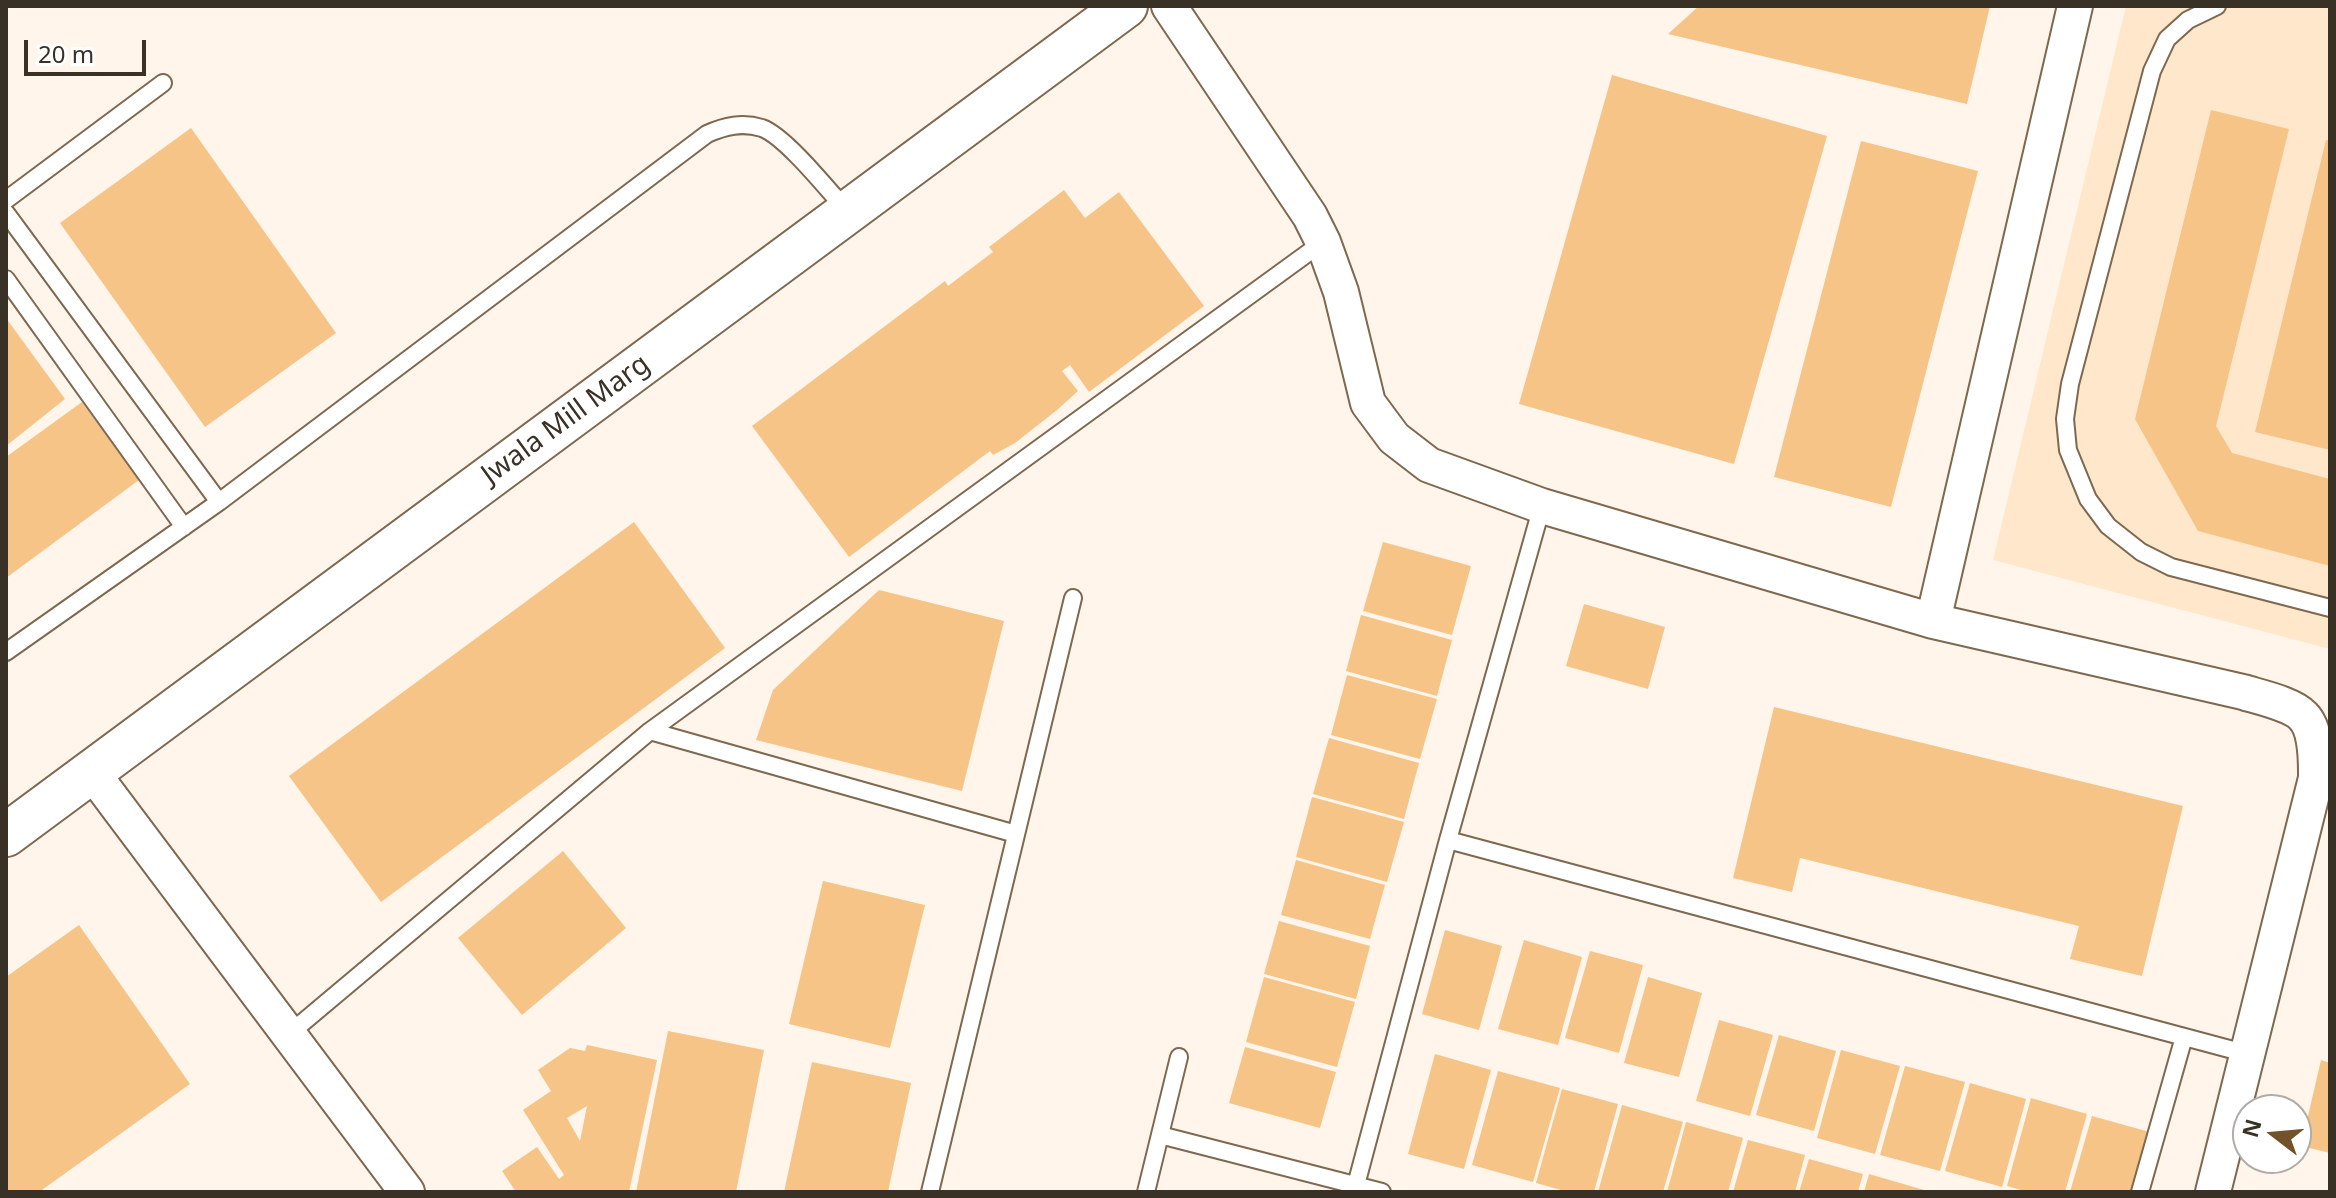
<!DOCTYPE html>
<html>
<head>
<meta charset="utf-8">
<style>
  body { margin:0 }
  #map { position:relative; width:2336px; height:1198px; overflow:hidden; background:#fff5ea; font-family:"Noto Sans",sans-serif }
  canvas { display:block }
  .frame { position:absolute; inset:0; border:8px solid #3a3126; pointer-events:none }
  .north { position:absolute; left:2232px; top:1094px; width:80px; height:80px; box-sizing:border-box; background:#fff; border:2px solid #b0ada8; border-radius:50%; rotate:286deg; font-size:22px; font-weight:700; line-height:32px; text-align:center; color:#3a3126 }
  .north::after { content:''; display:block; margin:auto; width:28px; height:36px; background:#725228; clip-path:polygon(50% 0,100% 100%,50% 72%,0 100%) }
  .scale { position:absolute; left:24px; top:40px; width:122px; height:36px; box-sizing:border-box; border:4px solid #3a3126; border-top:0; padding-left:10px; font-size:24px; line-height:28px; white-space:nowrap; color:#3a3126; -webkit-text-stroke:6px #fff; paint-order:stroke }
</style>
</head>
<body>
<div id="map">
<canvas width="2336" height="1198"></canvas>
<div class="frame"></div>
<div class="north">N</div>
<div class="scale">20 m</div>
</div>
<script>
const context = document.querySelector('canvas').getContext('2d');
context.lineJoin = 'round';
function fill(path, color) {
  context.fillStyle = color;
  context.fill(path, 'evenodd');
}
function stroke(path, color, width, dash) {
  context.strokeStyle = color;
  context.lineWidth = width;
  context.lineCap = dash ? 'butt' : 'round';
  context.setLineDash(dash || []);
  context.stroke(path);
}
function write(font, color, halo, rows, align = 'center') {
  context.font = font + ' "Noto Sans",sans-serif';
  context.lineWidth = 7;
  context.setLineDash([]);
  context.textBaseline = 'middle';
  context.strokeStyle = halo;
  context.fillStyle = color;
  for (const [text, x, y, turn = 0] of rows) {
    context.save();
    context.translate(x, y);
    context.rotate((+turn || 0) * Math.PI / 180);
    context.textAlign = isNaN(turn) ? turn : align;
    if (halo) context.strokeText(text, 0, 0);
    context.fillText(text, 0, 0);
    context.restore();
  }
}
const built = new Path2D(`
  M2126,6h204v643l-337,-89z`);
const building = new Path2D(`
  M1699,6h291l-23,98 -299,-70z
  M1612,75l215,61 -93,328 -215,-60z
  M2211,110l78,19 -73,297 16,27 98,26v87l-132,-35 -63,-112z
  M191,128l145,205 -131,94 -145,-204z
  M2326,140l4,1v309l-75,-18z
  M1861,141l117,30 -87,336 -117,-30z
  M1064,190l21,28 34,-26 85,114 -115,86 -19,-27 -8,6 16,20 -21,19 -42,33 -22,12 -3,-4 -141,106 -97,-131 193,-145 3,5 45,-34 -4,-5z
  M6,318l59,81 -59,47z
  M82,402l57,78 -133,98v-121z
  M634,522l91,126 -344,254 -92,-126z
  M1383,542l88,24 -19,69 -89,-24z
  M879,590l125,31 -42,170 -206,-51 17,-50z
  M1584,604l81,23 -17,62 -82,-23z
  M1361,615l91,25 -15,56 -91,-25z
  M1347,675l90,24 -17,60 -89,-24z
  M1774,707l409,99 -41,170 -72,-17 9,-33 -279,-68 -8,34 -59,-14z
  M1329,738l90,25 -15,56 -91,-25z
  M1312,797l92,25 -17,60 -91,-25z
  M563,851l63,77 -104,87 -64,-77z
  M1296,860l89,25 -15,54 -89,-24z
  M823,881l102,24 -35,143 -101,-24z
  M1279,921l91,25 -14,53 -92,-25z
  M79,925l111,159 -151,108h-33v-215z
  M1445,930l57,16 -23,84 -57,-16z
  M1524,940l58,17 -24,88 -60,-16z
  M1590,951l53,14 -24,88 -54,-15z
  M1264,977l91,25 -18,65 -91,-25z
  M1648,977l54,16 -23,84 -55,-14z
  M1719,1020l54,15 -23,81 -54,-15z
  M668,1031l96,19 -28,142h-100z
  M1779,1035l57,16 -22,80 -58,-16z
  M587,1045l70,15 -28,132h-113l-14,-21 35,-24 22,32 5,-4 -41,-65 28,-19 -13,-21 32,-22 15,3zM587,1106l-7,35 -13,-23z
  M1245,1047l91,25 -16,56 -91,-25z
  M1841,1050l59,16 -25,88 -58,-16z
  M1435,1054l56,16 -27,99 -56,-15z
  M2321,1060l9,3v90l-29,-7z
  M812,1062l99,21 -23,109h-104z
  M1905,1066l60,16 -25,89 -60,-16z
  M1498,1071l62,17 -27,94 -61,-17z
  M1970,1083l56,16 -24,88 -57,-16z
  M1562,1089l56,15 -24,88h-26l-32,-9z
  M2031,1098l56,16 -22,78h-37l-21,-6z
  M1622,1105l61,17 -20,70h-65z
  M2092,1116l61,17 -17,59h-66z
  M1686,1122l57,16 -15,54h-61z
  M1748,1140l57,15 -10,37h-62z
  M1809,1159l54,15 -5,18h-59z
  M1869,1174l55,16v2h-60z`);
const service = new Path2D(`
  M2217,6l-29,14 -21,19 -15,32 -82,313 -5,35 3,31 20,49 20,27 33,26 30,15 159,41
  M6,200l157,-117
  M6,213l213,289
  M6,279l178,248
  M6,652l213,-150 488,-368c18,-8 35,-12 55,-6 23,8 67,63 85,83
  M650,731l366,103
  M1448,840l800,214
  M289,1034l361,-303 673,-489
  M1160,1135l222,57
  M1356,1185l92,-345 94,-334
  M930,1192l143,-594
  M1146,1192l33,-135
  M2140,1192l44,-155`);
const minor = new Path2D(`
  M1169,6l141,210 13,26 18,50 27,111 26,35 35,27 113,41 391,115 310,71c16,5 49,12 60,24 14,14 13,45 13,62l-103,414
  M1933,621l142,-615
  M91,771l316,421`);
const tertiary = new Path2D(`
  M6,835l1120,-829`);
const streetNames = [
  ["Jwala Mill Marg",566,420,-36]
];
fill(built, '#ffe7cb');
fill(building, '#f6c487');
stroke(service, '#7e684f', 20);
stroke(minor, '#7e684f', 38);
stroke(tertiary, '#7e684f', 46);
stroke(service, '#fff', 16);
stroke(minor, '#fff', 34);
stroke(tertiary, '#fff', 42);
write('28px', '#3a3126', '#fff', streetNames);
</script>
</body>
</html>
